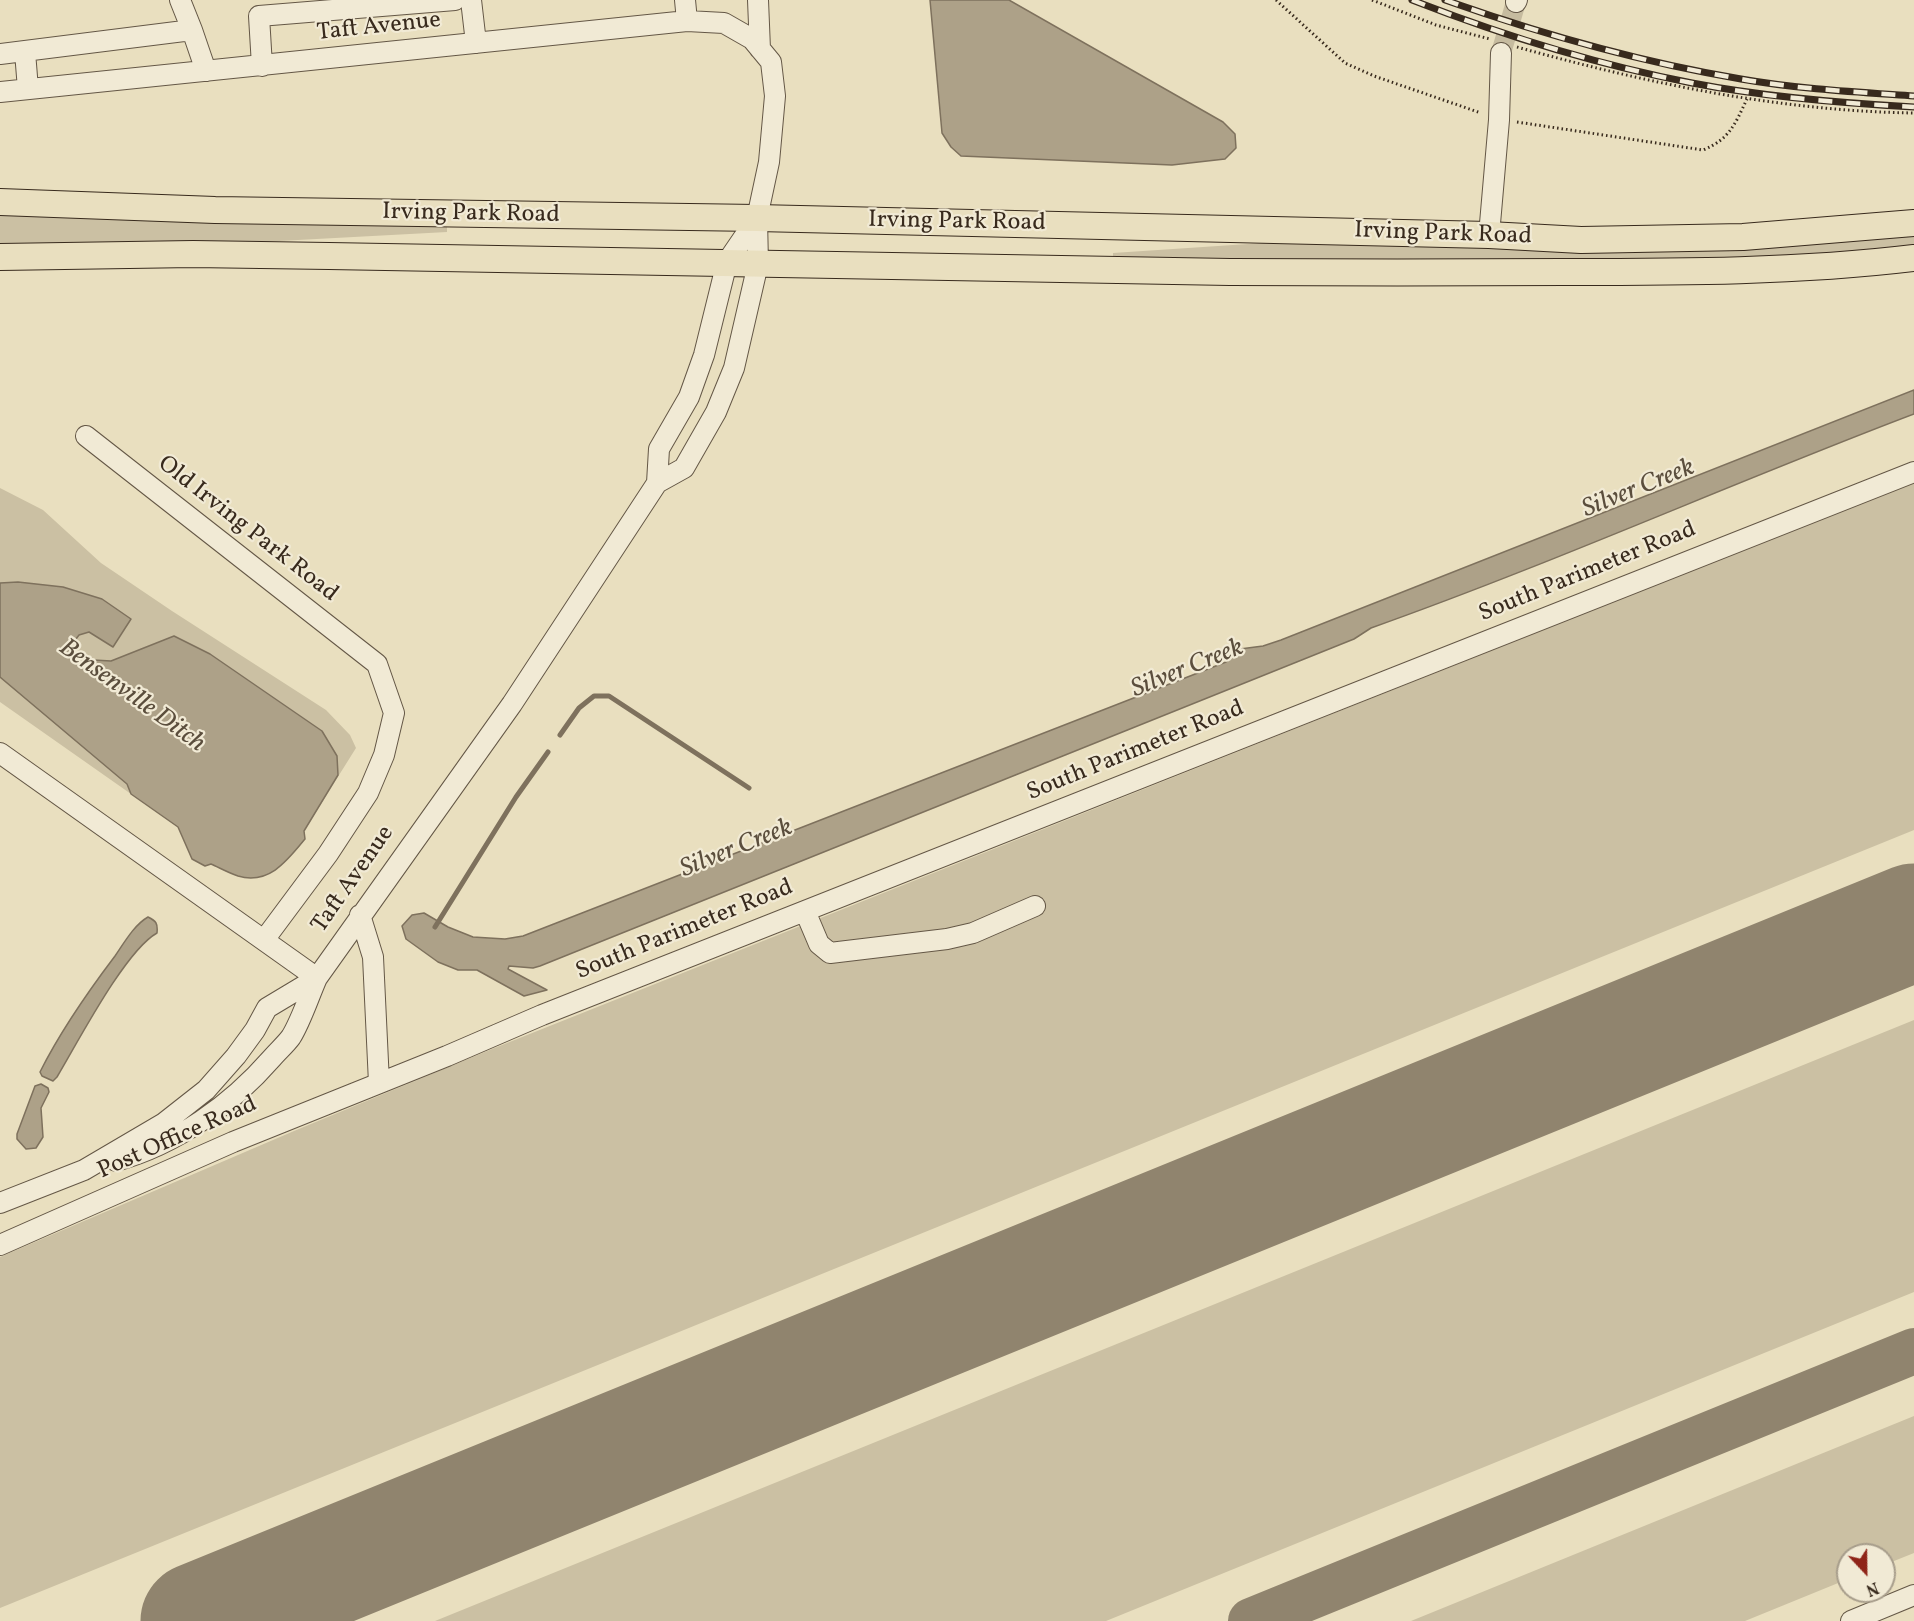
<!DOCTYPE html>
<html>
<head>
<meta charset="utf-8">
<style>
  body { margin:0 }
  #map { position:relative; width:1914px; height:1621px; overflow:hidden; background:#e9dfbf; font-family:Vollkorn,serif }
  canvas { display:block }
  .north { position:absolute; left:1836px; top:1543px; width:60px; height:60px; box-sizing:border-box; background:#f1ead5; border:2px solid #a79d8b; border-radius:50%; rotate:158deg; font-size:16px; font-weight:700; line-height:24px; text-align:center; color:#382a1d }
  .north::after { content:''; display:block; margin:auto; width:21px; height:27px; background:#8f2418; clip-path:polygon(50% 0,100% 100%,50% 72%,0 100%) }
</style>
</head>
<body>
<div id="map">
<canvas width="1914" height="1621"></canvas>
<div class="north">N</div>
</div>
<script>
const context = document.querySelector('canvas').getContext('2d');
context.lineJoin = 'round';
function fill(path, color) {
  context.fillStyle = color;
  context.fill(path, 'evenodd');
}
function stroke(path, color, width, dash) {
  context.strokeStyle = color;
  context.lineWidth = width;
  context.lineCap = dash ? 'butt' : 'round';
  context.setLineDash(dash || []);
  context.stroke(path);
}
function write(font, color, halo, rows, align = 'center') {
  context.font = font + ' Vollkorn,serif';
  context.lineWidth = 4.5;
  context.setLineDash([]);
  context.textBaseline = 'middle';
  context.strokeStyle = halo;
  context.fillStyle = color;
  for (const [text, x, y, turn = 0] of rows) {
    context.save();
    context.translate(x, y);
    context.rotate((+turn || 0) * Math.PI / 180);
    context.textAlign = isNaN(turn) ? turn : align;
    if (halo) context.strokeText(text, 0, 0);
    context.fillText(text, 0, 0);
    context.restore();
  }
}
const green = new Path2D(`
  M0,215l237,8 210,4v5l-205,11 -242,2z
  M1914,236v9l-121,13 -312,4 -368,-5v-4l180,-12 469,6z
  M1914,482v348l-1914,778v-351l294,-126 198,-82z
  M0,488l43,22 58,53 71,48 154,99 24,25 6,13 -52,83 1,8c-18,22 -36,46 -67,37 -9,-3 -18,-8 -27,-12l-6,2 -13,-7 -14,-32 -178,-125z
  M1914,1020v272l-808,329h-671z
  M1914,1416v137l-30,12v-10h-36v24l-103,42h-334z`);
const water = new Path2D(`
  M930,0h79l214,122 12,12 1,14 -11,11 -53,6 -211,-9 -10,-9 -9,-14z
  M1914,390v24c-182,69 -360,149 -543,214l-17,11 -814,327 -7,2 -24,-2 -1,3 39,21 -23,6 -47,-26h-19l-20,-8 -32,-23 -4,-13 10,-11 12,-2 24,14 25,10 32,2 18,-3 703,-274 14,-13 23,-3 18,-6z
  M18,582l45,5 39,12 29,20 -18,28 -24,-15 -10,3 -9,12 6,12 35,2 63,-25 36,18 112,77 15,25 1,19 -34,56 1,8c-18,22 -36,46 -67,37 -9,-3 -18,-8 -27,-12l-6,2 -13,-7 -14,-32 -47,-33 -4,-10 -127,-107v-94z
  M148,917c8,4 10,6 9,16 -32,18 -79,109 -100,144l-4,4 -11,-5 -2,-4c21,-42 47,-79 75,-116 9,-13 19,-31 33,-39z
  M41,1084l7,4 1,4 -8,16 2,29 -7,11 -10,1 -9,-10v-5l18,-48z`);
const stream = new Path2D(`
  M560,735l19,-27 15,-12h15l140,92
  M435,927l81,-130 32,-45`);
const taxiway = new Path2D(`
  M205,1621l29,-14
  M1251,1621l663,-270`);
const runway = new Path2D(`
  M199,1621l1715,-699`);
const minorTunnel = new Path2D(`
  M1501,53l15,-51`);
const path = new Path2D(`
  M1276,0l69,63 29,13 107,37
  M1372,0l64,25 54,14
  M1517,47c129,36 262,64 397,66
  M1517,122l186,28c27,-11 32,-26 44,-51`);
const minor = new Path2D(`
  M180,0l12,30
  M471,0l5,43
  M685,0l2,21
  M758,0l2,49
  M1516,2l1,-2
  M25,52l3,37
  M0,54l192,-24 14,41
  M262,66l-3,-50 196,-16
  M0,92l687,-71 37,2 28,16 19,23 4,34 -6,66 -12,56 1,46 -24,104 -18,44 -32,56 -27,15 -145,221 -195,274 -50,30 -12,22 -19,26 -30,34 -42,33 -80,47 -84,33
  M1489,235l10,-115 2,-67
  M86,436l291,228 17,49 -10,42 -16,38 -40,61 -64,86
  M657,483l2,-34 30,-52 15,-42 23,-93 30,-44
  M0,753l317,225
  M805,911l14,33 11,9 117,-14 26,-6 62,-27
  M360,915l13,42 6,126
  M116,1161c61,-17 115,-56 156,-103 6,-7 14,-14 19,-21 10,-16 18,-41 26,-59
  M0,1245l233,-103 214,-86 95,-41 1372,-543
  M1851,1621l63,-26`);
const major = new Path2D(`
  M0,202l215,8 542,8 732,17 92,5 162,-3 171,-14
  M0,257l193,-3 136,2 901,16c112,1 223,0 335,0 117,0 233,0 349,-14`);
const rail = new Path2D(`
  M1412,0c87,34 187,65 280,83 73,14 148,20 222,24
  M1445,0c96,34 195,62 296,79 57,10 115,13 173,17`);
const streetNames = [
  ["Taft Avenue",379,28,-6],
  ["Irving Park Road",471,215,1],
  ["Irving Park Road",957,223,1],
  ["Irving Park Road",1443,235,2],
  ["Old Irving Park Road",247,530,38],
  ["South Parimeter Road",1588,573,-22],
  ["South Parimeter Road",1136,752,-22],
  ["Taft Avenue",354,880,-55],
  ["South Parimeter Road",685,931,-22],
  ["Post Office Road",178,1139,-24]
];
const waterNames = [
  ["Silver Creek",1639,490,-22],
  ["Silver Creek",1188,670,-22],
  ["Bensenville Ditch",131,697,36],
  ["Silver Creek",737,850,-22]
];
fill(green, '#cbc0a3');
fill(water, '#ada188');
stroke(water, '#7e715d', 1.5);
stroke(stream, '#7e715d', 5);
stroke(taxiway, '#90846e', 46);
stroke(runway, '#90846e', 117);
stroke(minorTunnel, '#c6bb9f', 20, [20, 10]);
stroke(minor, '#645746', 22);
stroke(major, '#382a1d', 28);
stroke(path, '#382a1d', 3, [1.5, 3]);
stroke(minor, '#f1ead5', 20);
stroke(major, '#e9dfbf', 26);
stroke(rail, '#382a1d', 7);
stroke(rail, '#f1ead5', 4.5, [14]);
write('24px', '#382a1d', '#f1ead5', streetNames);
write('italic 26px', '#5b4e3d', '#f1ead5', waterNames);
</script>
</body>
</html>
